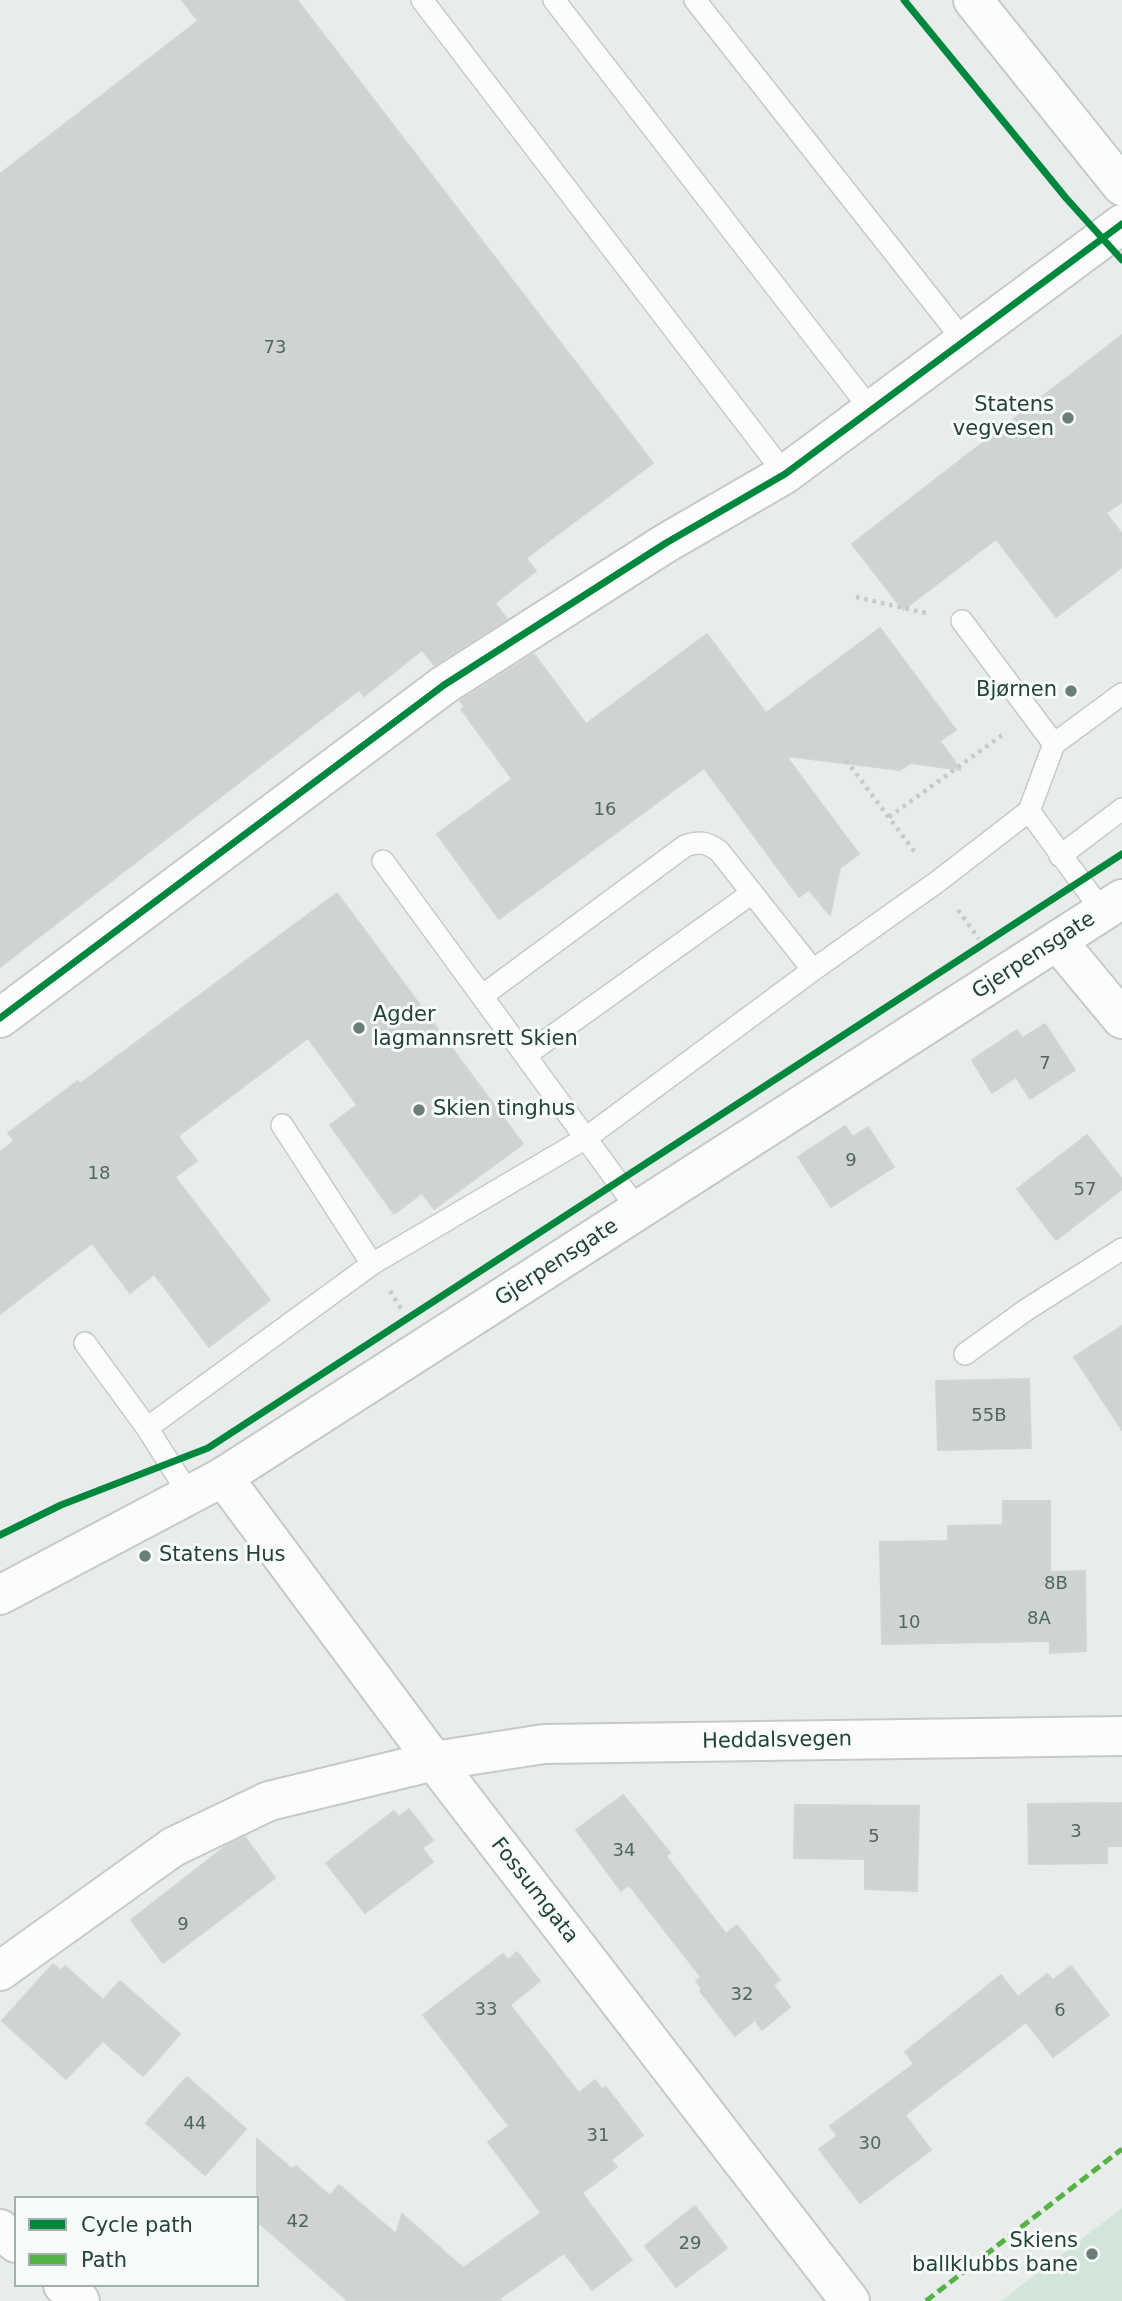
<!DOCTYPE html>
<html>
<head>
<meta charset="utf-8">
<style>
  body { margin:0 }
  #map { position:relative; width:1122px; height:2301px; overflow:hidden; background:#e8edeb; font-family:"DejaVu Sans",sans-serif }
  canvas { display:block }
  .legend { position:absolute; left:14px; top:2196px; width:245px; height:91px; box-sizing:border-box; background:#f7fbf9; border:2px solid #a3b1ad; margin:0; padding:9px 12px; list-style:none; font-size:21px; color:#24423a }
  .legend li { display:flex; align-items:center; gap:14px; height:35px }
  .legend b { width:35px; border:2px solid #a3b1ad }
</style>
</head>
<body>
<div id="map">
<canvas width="1122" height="2301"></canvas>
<ul class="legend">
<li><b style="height:9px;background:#00873e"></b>Cycle path</li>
<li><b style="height:9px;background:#55b346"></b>Path</li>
</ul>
</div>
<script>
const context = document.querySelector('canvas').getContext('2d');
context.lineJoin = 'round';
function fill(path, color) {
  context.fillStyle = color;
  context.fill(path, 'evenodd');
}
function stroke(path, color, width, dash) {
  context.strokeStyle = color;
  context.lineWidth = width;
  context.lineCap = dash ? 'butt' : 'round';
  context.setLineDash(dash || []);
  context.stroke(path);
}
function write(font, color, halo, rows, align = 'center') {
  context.font = font + ' "DejaVu Sans",sans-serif';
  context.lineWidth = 6;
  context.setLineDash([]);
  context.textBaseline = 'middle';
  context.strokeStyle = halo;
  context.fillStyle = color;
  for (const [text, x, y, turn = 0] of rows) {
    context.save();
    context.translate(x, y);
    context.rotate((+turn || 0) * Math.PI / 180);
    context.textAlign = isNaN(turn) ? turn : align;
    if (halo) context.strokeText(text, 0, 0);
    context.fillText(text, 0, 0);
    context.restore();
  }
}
const green = new Path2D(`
  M1122,2208v93h-121z`);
const building = new Path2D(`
  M182,0h115l356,463 -127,95 10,13 -41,32 12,16 -73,46 -12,-15 -58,46 -5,-6 -359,277v-793l198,-153z
  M1122,335v167l-16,11 16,21v33l-66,50 -60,-78 -93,71 -51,-66z
  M880,628l76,102 -16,11 21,29 -50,-7 -11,7 -114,-14 73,98 -19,14 -10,47 -21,-25 -10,7 -95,-129 -205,151 -62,-85 75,-55 -51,-70 4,-2 -5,-6 74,-47 52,70 121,-90 59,79z
  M337,893l186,251 -89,65 -12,-16 -28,21 -64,-89 27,-20 -49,-67 -130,98 19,25 -22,16 95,123 -61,47 -55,-73 -24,19 -38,-50 -92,71v-162l14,-11 -6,-8 70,-52 2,3z
  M1045,1024l30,46 -45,29 -14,-22 -24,16 -20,-33 45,-30 5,8z
  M845,1126l8,11 15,-10 26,40 -63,40 -33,-50z
  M1087,1135l35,44v10l-66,51 -39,-51z
  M1122,1326v104l-48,-73z
  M1029,1379l2,69 -93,2 -2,-69z
  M1003,1501h47v71l35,-1 1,80 -36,2v-12l-168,3 -2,-102 68,-1v-15l55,-1z
  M623,1795l47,58 -4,3 60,78 11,-9 43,55 -7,5 17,22 -28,23 -7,-10 -20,16 -35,-45 2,-2 -6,-8 5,-4 -72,-92 -8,6 -45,-61z
  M1122,1803v43h-15v17l-78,1 -1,-60z
  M795,1805l124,1 -2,85 -52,-2v-30l-71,-1z
  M409,1809l24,31 -11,8 11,14 -68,51 -39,-50 68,-52 5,6z
  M245,1837l30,41 -112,85 -32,-43 95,-74z
  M517,1952l23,29 -30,24 69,88 16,-13 7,9 4,-2 37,48 -32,25 6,7 -35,26 50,67 -40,30 -28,-37 -65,46 2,2h-153l-91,-80v-82l35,30 4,-3 34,30 9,-11 57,49 6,-20 61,54 78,-55 -53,-71 21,-16 -86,-111 80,-61 5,6z
  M53,1964l8,7 4,-5 38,34 17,-19 60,53 -37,42 -40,-35 -37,38 -64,-58z
  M1071,1966l38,49 -56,42 -27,-35 -121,93 26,35 -71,53 -41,-54 18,-13 -7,-10 84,-62 -9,-12 96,-77 17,22 29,-23 6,6z
  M187,2077l59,52 -41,46 -59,-52z
  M695,2206l32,42 -51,39 -31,-41z`);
const path = new Path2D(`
  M856,597l74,17
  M846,760l71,95
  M889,817l116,-84
  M958,910l21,29
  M390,1291l12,19`);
const service = new Path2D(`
  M422,0l363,474
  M554,0l317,410
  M695,0l269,341
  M1054,744l68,-50
  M1029,811l74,101
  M1060,856l62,-47
  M383,861l256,350
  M482,996l203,-150c15,-5 21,-4 34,5l94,119
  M526,1055l226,-162
  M282,1125l90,139
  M85,1343l62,85 42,66
  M965,1354l61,-44 96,-61
  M147,1428l225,-164 214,-126 227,-168 124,-88 92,-71 25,-67 -92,-123`);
const minor = new Path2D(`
  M1058,942l64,77
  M0,1018l444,-333 222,-142 119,-69 337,-250
  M223,1477l211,284 416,540
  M0,1971l173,-124 96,-46 165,-40 110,-17 578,-8`);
const tertiary = new Path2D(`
  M0,1595l223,-118 899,-578
  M0,2229l16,14
  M63,2285l17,16`);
const secondary = new Path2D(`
  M973,0l149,186`);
const quiet = new Path2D(`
  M926,2301l196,-152`);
const cycleway = new Path2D(`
  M904,0l162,198 56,62
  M0,1018l444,-333 222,-142 119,-69 337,-250
  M0,1535l61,-30 147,-57 914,-594`);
const markers = [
  [1068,418,7,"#697e78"],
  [1071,691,7,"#697e78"],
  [359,1028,7,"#697e78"],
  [419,1110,7,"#697e78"],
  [145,1556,7,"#697e78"],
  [1092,2254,7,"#697e78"]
];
const numberNames = [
  ["73",275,348],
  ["16",605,810],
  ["7",1045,1064],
  ["9",851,1161],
  ["18",99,1174],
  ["57",1085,1190],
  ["55B",989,1416],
  ["8B",1056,1584],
  ["8A",1039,1619],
  ["10",909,1623],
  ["3",1076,1832],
  ["5",874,1837],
  ["34",624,1851],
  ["9",183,1925],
  ["32",742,1995],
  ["33",486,2010],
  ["6",1060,2011],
  ["44",195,2124],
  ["31",598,2136],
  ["30",870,2144],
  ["42",298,2222],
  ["29",690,2244]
];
const poiNames = [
  ["Statens",1054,406],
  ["vegvesen",1054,430],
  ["Bjørnen",1057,691],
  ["Agder",373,1016,"left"],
  ["lagmannsrett Skien",373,1040,"left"],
  ["Skien tinghus",433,1110,"left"],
  ["Statens Hus",159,1556,"left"],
  ["Skiens",1078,2242],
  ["ballklubbs bane",1078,2266]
];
const streetNames = [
  ["Gjerpensgate",1034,956,-33],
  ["Gjerpensgate",557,1263,-33],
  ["Heddalsvegen",777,1741,-1],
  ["Fossumgata",534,1891,52]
];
fill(green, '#d1e6d8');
fill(building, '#cfd4d2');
stroke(building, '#d1d6d4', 2);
stroke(service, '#c5cac8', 24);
stroke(minor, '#c5cac8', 42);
stroke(tertiary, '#c5cac8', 42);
stroke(secondary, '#c3cbc8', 42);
stroke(path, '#c3ccca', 4.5, [3.5, 5]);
stroke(service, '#fcfcfc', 21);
stroke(minor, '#fcfcfc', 38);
stroke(tertiary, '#fcfcfc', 38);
stroke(secondary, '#fcfcfc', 38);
stroke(quiet, '#55b346', 5, [10, 5]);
stroke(cycleway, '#00873e', 7);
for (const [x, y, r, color] of markers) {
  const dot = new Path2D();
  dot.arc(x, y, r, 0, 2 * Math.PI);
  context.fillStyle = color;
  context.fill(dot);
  stroke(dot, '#f7fbf9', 2.5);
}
write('18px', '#506761', null, numberNames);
write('21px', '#24423a', '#f7fbf9', poiNames, 'right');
write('21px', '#24423a', '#f7fbf9', streetNames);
</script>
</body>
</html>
